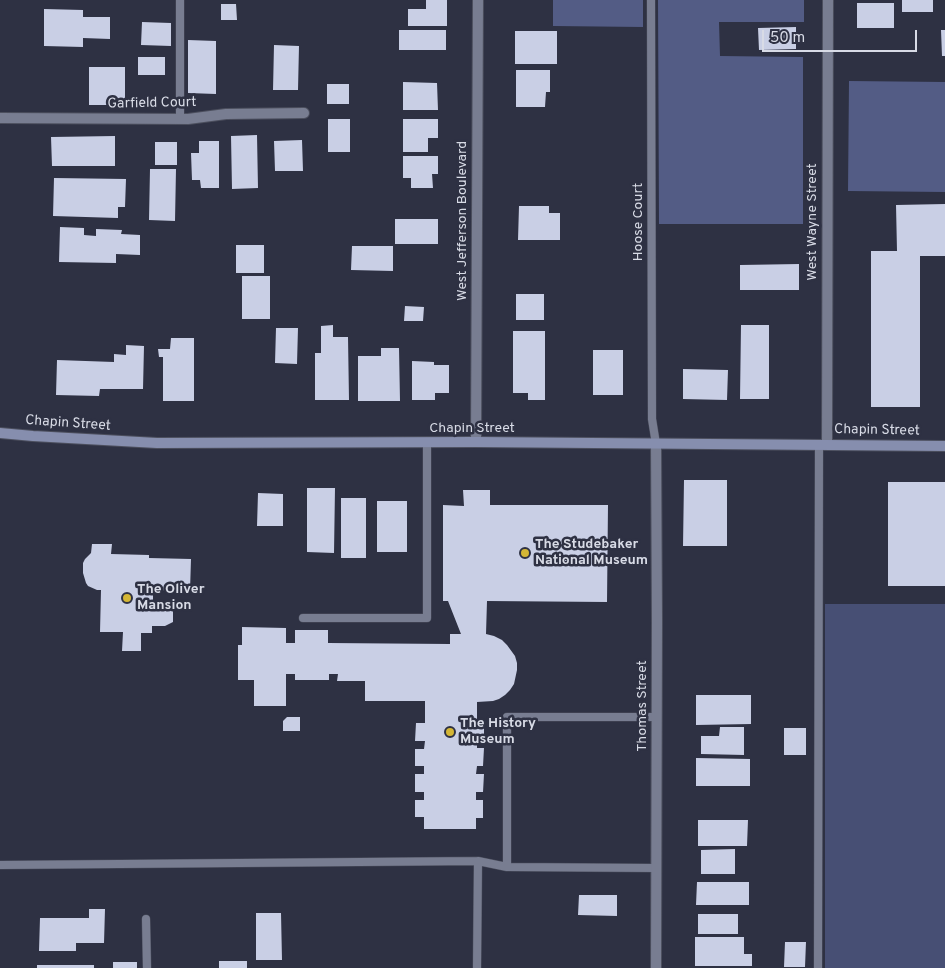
<!DOCTYPE html>
<html>
<head>
<meta charset="utf-8">
<style>
  body { margin:0 }
  #map { position:relative; width:945px; height:968px; overflow:hidden; background:#2e3143; font-family:Overpass,sans-serif }
  canvas { display:block }
  .scale { position:absolute; left:762px; top:30px; width:155px; height:22px; box-sizing:border-box; border:2px solid #d8dbe6; border-top:0; padding-left:6px; font-size:15px; line-height:18px; white-space:nowrap; color:#d8dbe6; -webkit-text-stroke:4px #2e3143; paint-order:stroke }
</style>
</head>
<body>
<div id="map">
<canvas width="945" height="968"></canvas>
<div class="scale">50 m</div>
</div>
<script>
const context = document.querySelector('canvas').getContext('2d');
context.lineJoin = 'round';
function fill(path, color) {
  context.fillStyle = color;
  context.fill(path, 'evenodd');
}
function stroke(path, color, width, dash) {
  context.strokeStyle = color;
  context.lineWidth = width;
  context.lineCap = dash ? 'butt' : 'round';
  context.setLineDash(dash || []);
  context.stroke(path);
}
function write(font, color, halo, rows, align = 'center') {
  context.font = font + ' Overpass,sans-serif';
  context.lineWidth = 5;
  context.setLineDash([]);
  context.textBaseline = 'middle';
  context.strokeStyle = halo;
  context.fillStyle = color;
  for (const [text, x, y, turn = 0] of rows) {
    context.save();
    context.translate(x, y);
    context.rotate((+turn || 0) * Math.PI / 180);
    context.textAlign = isNaN(turn) ? turn : align;
    if (halo) context.strokeText(text, 0, 0);
    context.fillText(text, 0, 0);
    context.restore();
  }
}
const green = new Path2D(`
  M825,604h120v364h-120z`);
const forest = new Path2D(`
  M553,0h90v27l-90,-1z
  M658,0h146v22h-85l1,34 83,1v167h-144z
  M849,81l96,1v110l-97,-1z`);
const building = new Path2D(`
  M426,0h21v26h-39v-17h18z
  M902,0h31v12h-31z
  M857,3h37v25h-37z
  M221,4h15l1,16h-16z
  M44,9l39,1v7h27v22l-27,-1v9l-39,-1z
  M142,22l29,1v23l-30,-1z
  M796,27v22l-37,1 -1,-22z
  M399,30h47v20h-47z
  M941,30h4v26h-3z
  M515,31h42v33h-42z
  M188,40l28,1v53l-28,-1z
  M274,45l25,1 -1,44h-25z
  M138,57h27v18h-27z
  M89,67h36v38h-36z
  M516,70h34v22h-4l-1,15h-29z
  M403,82l34,1 1,27h-35z
  M327,84h22v20h-22z
  M328,119h22v33h-22z
  M403,119h35v19h-10v14h-25z
  M257,135l1,53 -26,1 -1,-53z
  M115,136v30h-63l-1,-29z
  M302,140l1,31h-28l-1,-30z
  M199,141h20v47h-18l-1,-8h-8l-1,-27h8z
  M155,142h22v23h-22z
  M403,156h35v18h-6l1,14h-22v-10h-8z
  M150,169h26l-1,52 -26,-1z
  M54,178l72,1 -1,28h-7v11l-65,-2z
  M945,204v52h-25v151h-49v-156h26l-1,-46z
  M519,206h30v7h11v27h-42z
  M395,219h43v25h-43z
  M60,227l24,1v7l12,1v-7l26,1 -1,4 19,1v20l-24,-1v9l-57,-1z
  M236,245h28v28h-28z
  M352,246h41v25l-42,-1z
  M799,264v26h-59v-25z
  M242,276h28v43h-28z
  M516,294h28v26h-28z
  M405,306l19,1 -1,14h-19z
  M333,325v12h15l1,63h-34v-47h6v-27z
  M741,325h28v74h-29z
  M276,328h22l-1,36 -22,-1z
  M513,331h32v69h-17v-7h-15z
  M171,338h23v63h-31v-44h-4l-1,-8h12z
  M126,345l18,1 -1,43h-43l-1,7 -43,-1 1,-35 57,2v-8l12,1z
  M381,348h18l1,53h-42v-45h23z
  M593,350h30v45h-30z
  M412,361l22,1v3h15v28h-14v7h-23z
  M683,369l45,1 -1,30 -44,-1z
  M684,480h43v66h-44z
  M888,482h57v104h-57z
  M307,488h28l-1,65 -27,-1z
  M463,490h27v15h118l-1,97 -120,-1 -1,33 8,2 8,4 5,5 8,11 2,7v7l-3,14 -4,6 -5,5 -6,4 -6,2 -16,1v20l7,1v18h-7v7h7l-1,18h-6l-1,8h8l-1,18h-7v8h7v18h-7v11h-52v-12h-9v-17h9v-8h-9v-18h9v-8h-9v-17h9l1,-8h-10l1,-18h9v-22h-60v-20h-28l1,-7h-9v6h-34v-6h-9v32h-32v-26h-16v-35h4v-18l44,1v15h9v-13h33v13l122,1v-10h11l-13,-33h-5v-96l21,1z
  M258,493l25,1v32h-26z
  M341,498h25v60h-25z
  M377,501h30v51h-30z
  M92,544h20l-1,10 38,1v3l42,1 -1,32 -37,-1v16h13l7,4v12l-8,4h-13v7h-11v18h-19l1,-19h-23l1,-42h-4l-9,-4 -2,-3 -3,-10v-10l2,-4 6,-6z
  M696,695h55v29l-55,1z
  M287,717h13v14h-17v-10z
  M720,727h24v28l-43,-1v-18h18z
  M784,728h22v27h-22z
  M696,758l54,1v27h-54z
  M698,820h50l-1,26h-49z
  M735,849v25h-34v-24z
  M697,882h52v23h-53z
  M579,895h38v21l-39,-1z
  M89,909h16l-1,34h-28v8h-37l1,-33h49z
  M256,913h25l1,47h-26z
  M698,914h40v20h-40z
  M695,937h49v17h8v12h-57z
  M785,942h21l-1,25h-21z
  M219,961h28v7h-28z
  M113,962h24v6h-24z
  M37,965h57v3h-57z`);
const lane = new Path2D(`
  M651,0l1,419 4,25
  M180,119v-119
  M303,618h124v-176
  M0,865l478,-4 29,6
  M656,868l-149,-1v-150h150
  M146,919l1,49
  M477,968l1,-107
  M818,968l1,-524`);
const street = new Path2D(`
  M0,118l188,1 38,-5 78,-1
  M476,442l2,-442
  M656,444l1,177 -1,347
  M827,444l1,-444`);
const secondary = new Path2D(`
  M0,433l33,3 124,7 319,-1 469,4`);
const markers = [
  [525,553,5,"#d4b635"],
  [127,598,5,"#d4b635"],
  [450,732,5,"#d4b635"]
];
const streetNames = [
  ["Garfield Court",152,104,-1],
  ["West Jefferson Boulevard",463,221,-90],
  ["Hoose Court",639,222,-90],
  ["West Wayne Street",813,222,-90],
  ["Chapin Street",68,424,4],
  ["Chapin Street",472,429],
  ["Chapin Street",877,431,1],
  ["Thomas Street",643,706,-90]
];
const poiNames = [
  ["The Studebaker",535,545],
  ["National Museum",535,561],
  ["The Oliver",137,590],
  ["Mansion",137,606],
  ["The History",460,724],
  ["Museum",460,740]
];
fill(green, '#474f74');
fill(forest, '#535c85');
fill(building, '#c9cfe5');
stroke(lane, '#4c4f5e', 9);
stroke(street, '#4c4f5e', 12);
stroke(secondary, '#4c4f5e', 12);
stroke(lane, '#787d91', 8);
stroke(street, '#787d91', 10);
stroke(secondary, '#868eae', 10);
for (const [x, y, r, color] of markers) {
  const dot = new Path2D();
  dot.arc(x, y, r, 0, 2 * Math.PI);
  context.fillStyle = color;
  context.fill(dot);
  stroke(dot, '#2e3143', 2);
}
write('14px', '#d8dbe6', '#2e3143', streetNames);
write('bold 14px', '#d8dbe6', '#2e3143', poiNames, 'left');
</script>
</body>
</html>
